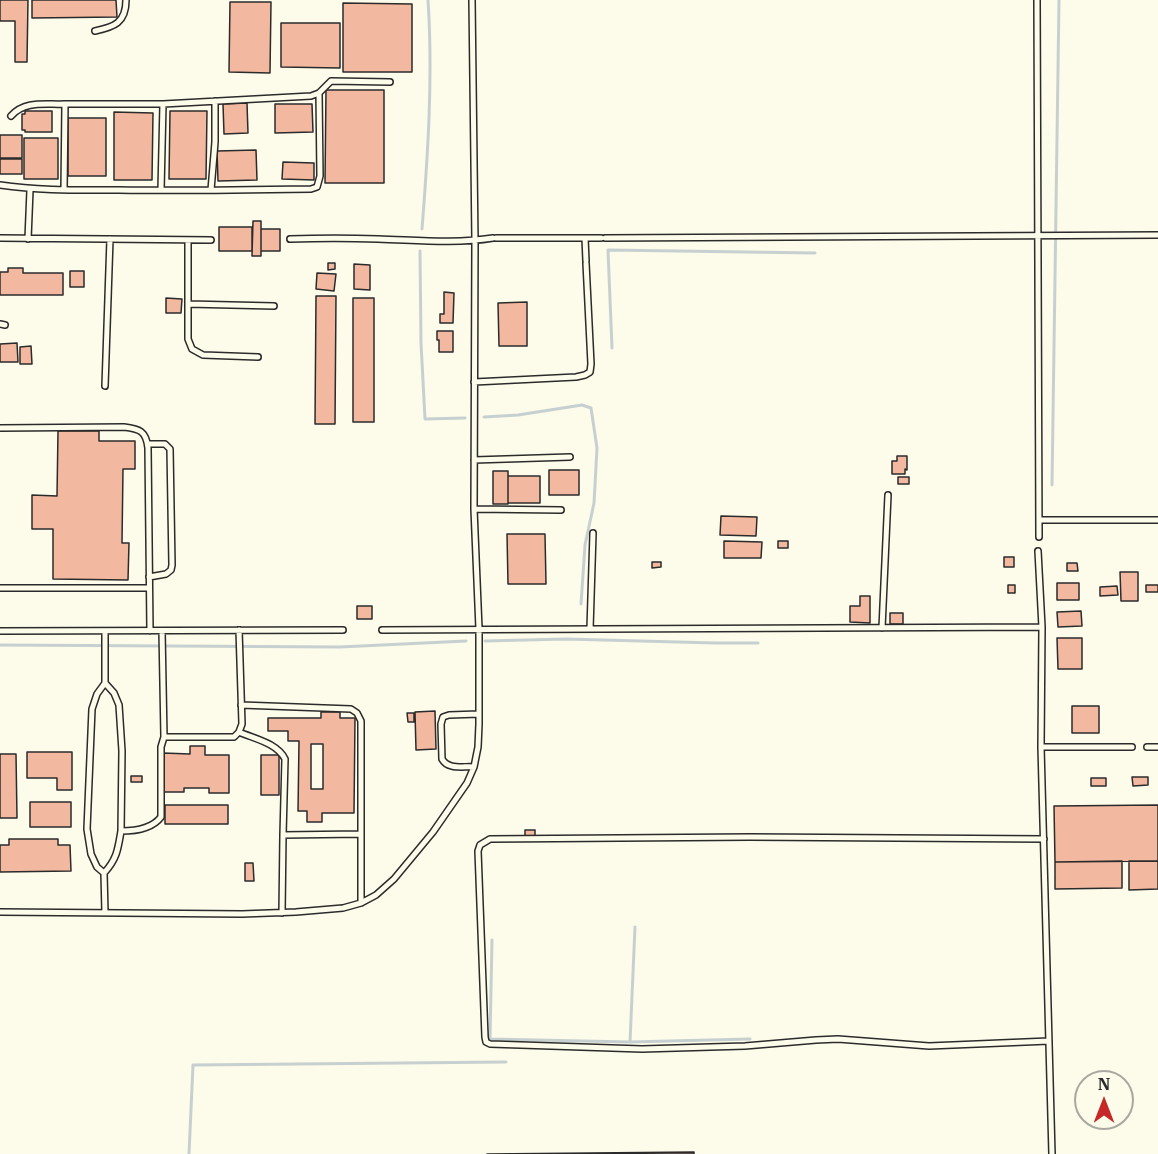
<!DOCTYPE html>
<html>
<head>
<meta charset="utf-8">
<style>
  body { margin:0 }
  #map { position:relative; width:1158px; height:1154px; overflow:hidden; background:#fdfbea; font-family:"IBM Plex Serif",serif }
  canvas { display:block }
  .north { position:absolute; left:1074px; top:1070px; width:60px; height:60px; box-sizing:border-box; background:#fdfbea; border:2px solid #a9a89e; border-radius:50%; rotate:0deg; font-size:16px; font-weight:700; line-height:24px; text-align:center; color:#2b2b2b }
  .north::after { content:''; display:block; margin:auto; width:21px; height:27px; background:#c62828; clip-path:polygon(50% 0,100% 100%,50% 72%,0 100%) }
</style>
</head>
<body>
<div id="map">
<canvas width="1158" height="1154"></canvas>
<div class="north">N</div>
</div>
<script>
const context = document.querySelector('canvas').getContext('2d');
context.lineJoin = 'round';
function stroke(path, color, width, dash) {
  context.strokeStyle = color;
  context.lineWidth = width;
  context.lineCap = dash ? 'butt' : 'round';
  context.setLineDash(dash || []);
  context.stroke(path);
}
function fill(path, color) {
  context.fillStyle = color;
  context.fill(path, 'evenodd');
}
const stream = new Path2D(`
  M422,229c6,-76 11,-153 6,-229
  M420,251l1,92 4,76 40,-1
  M612,348l-4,-98 207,3
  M484,417l34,-2 64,-10 9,3 6,40 -3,55 -9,42 -4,59
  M1052,485l7,-485
  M485,641l81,-2 149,4h43
  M0,645l340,2 126,-6
  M635,927l-5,115 120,-3
  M492,940l-2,99 140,3
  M189,1154l4,-89 313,-3`);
const building = new Path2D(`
  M0,0h28l-1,62h-12v-41h-15z
  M32,0h84l1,17 -85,1z
  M230,2h41l-1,71 -41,-1z
  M343,3l69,1v68h-69z
  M281,23h59v45l-59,-1z
  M326,90h58v93h-59z
  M247,103l1,30 -24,1 -1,-30z
  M275,104h37l1,28 -38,1z
  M25,111h27v21h-27v-2h-3v-16h3z
  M170,111h37l-1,68h-37z
  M114,112l39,1 -1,67h-38z
  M68,118h38v58h-38z
  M0,135h22v23h-22z
  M24,138h34v41h-34z
  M256,150l1,30 -39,1 -1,-30z
  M0,159h22v15h-22z
  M283,162l31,1v17l-32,-1z
  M253,221h8v35h-9z
  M219,227h33v24h-33z
  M261,229h19v22h-19z
  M328,263h7v6l-7,1z
  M354,264l16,1v25l-16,-1z
  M8,268h15v5h40v22h-63v-23h8z
  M70,271h14v16h-14z
  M317,273l19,1 -2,17 -18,-2z
  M444,292l10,1 -1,30h-13v-9h4z
  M316,296h20l-1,128h-20z
  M166,298l16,1 -1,14h-15z
  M353,298h21v124h-21z
  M527,302v44h-28l-1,-43z
  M437,331h16v21h-14v-12h-2z
  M17,343l1,19h-18v-18z
  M31,346l1,18h-12v-17z
  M58,431h41v10h36v28h-12l-1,74h7l-1,37 -75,-1v-50h-21v-34l25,1z
  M897,456h10v14l-2,-1v5h-13v-13h5z
  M549,470h30v25h-30z
  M493,471h15v33h-15z
  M508,476h32v27h-32z
  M898,477h11v7h-11z
  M721,516l36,1 -1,19 -36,-1z
  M507,534h38l1,50h-38z
  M724,541l38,1 -1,16h-37z
  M778,541h10v7h-10z
  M1004,557h10v10h-10z
  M652,562h9v5l-9,1z
  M1067,563h10l1,8h-11z
  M1120,572h18v29h-17z
  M1057,583h22v17h-22z
  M1008,585h7v8h-7z
  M1146,585h12v7h-12z
  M1117,586l1,9 -18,1v-9z
  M860,596h10v27l-20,-1v-16h10z
  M357,606h15v13h-15z
  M1081,611l1,15 -24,1 -1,-15z
  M890,613h13v11h-13z
  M1057,638h25v31h-24z
  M1072,706h27v27h-27z
  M435,711l1,38 -20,1 -1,-38z
  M321,712h19v6h15l-1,95h-32v9h-15v-11h-9l1,-70h-11v-10h-20v-13h53zM311,744h12v45h-12z
  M407,713h7v9h-6z
  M190,746h15v9h24v38h-20v-5h-25v4h-21v-39l27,1z
  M27,752h45v38h-15v-12h-30z
  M0,754h16l1,64h-17z
  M261,755h18v40h-18z
  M131,776h11v6h-11z
  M1132,777h16v8l-15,1z
  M1091,778h15v8h-15z
  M30,802h41v25h-41z
  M165,805h63v19h-63z
  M1158,805v56l-103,1 -1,-56z
  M525,830h10v6h-10z
  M9,839h49v6h12l1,26 -71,1v-27h9z
  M1122,861v27l-67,1v-27z
  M1129,861h29v28l-29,1z
  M245,863h8l1,18h-9z
  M694,1152v2h-207z`);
const service = new Path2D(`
  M1037,0l2,537
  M95,31c19,-4 31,-8 31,-31
  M65,104h98l-2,86
  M163,104l148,-8 8,-3 12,-12 59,1
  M11,116c14,-16 35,-11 54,-12l-1,86
  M0,185c39,6 79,5 119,5 64,1 128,0 192,-1l6,-2 3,-11 -1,-83
  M211,190l4,-48v-41
  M0,238l211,2
  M496,238h105
  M585,238l1,23
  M605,238l553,-3
  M28,239l2,-49
  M290,239c30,-1 59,-1 88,0 38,1 77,5 115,-1
  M188,240v99l4,10 11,6 55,2
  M188,304l86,2
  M0,324l5,1
  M474,382l102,-5 9,-2 5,-3 1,-8 -5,-101
  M105,386l5,-147
  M0,428l124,-1c16,2 22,4 24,21l2,183
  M148,444h17l5,5 2,116 -1,5 -5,4 -17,3
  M474,460l96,-3
  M474,509l87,1
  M1039,520h119
  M1038,551l4,76 -1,120 11,407
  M0,588h149
  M882,628l6,-133
  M590,629l3,-96
  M382,630l660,-3
  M0,631l343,-1
  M105,631v52l9,10 5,12 3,46 -1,80
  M162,631l2,106h70l5,-5 3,-8 -3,-94
  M241,705l110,4 6,4 4,8v182
  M239,732c16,7 38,11 46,27l-2,76
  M1041,747h91
  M1147,747h11
  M474,767c-11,-1 -26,3 -32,-8l-1,-35 2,-7 6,-2 30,-1
  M1044,839l-294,-2 -260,2 -10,6 -2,6 7,186 1,5 4,2 152,5 103,-3 71,-6 22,-1 91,7 120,-5
  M104,873l-7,-6 -6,-13 -4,-25 5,-120 5,-15 8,-11
  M0,912l242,2 54,-2 47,-4 18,-5 15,-8 18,-16 39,-47 34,-49 7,-16 4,-20 1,-23v-95l-5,-120 1,-268 -3,-241
  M105,913l-1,-40c13,-14 14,-24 17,-42 14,0 31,-2 40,-14v-70l3,-10
  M282,913l1,-78 78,-1`);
stroke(stream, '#c7d0d0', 3);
fill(building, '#f2b8a0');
stroke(building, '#2b2b2b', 1.5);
stroke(service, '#2b2b2b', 8);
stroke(service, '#fdfbea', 5);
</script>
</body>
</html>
